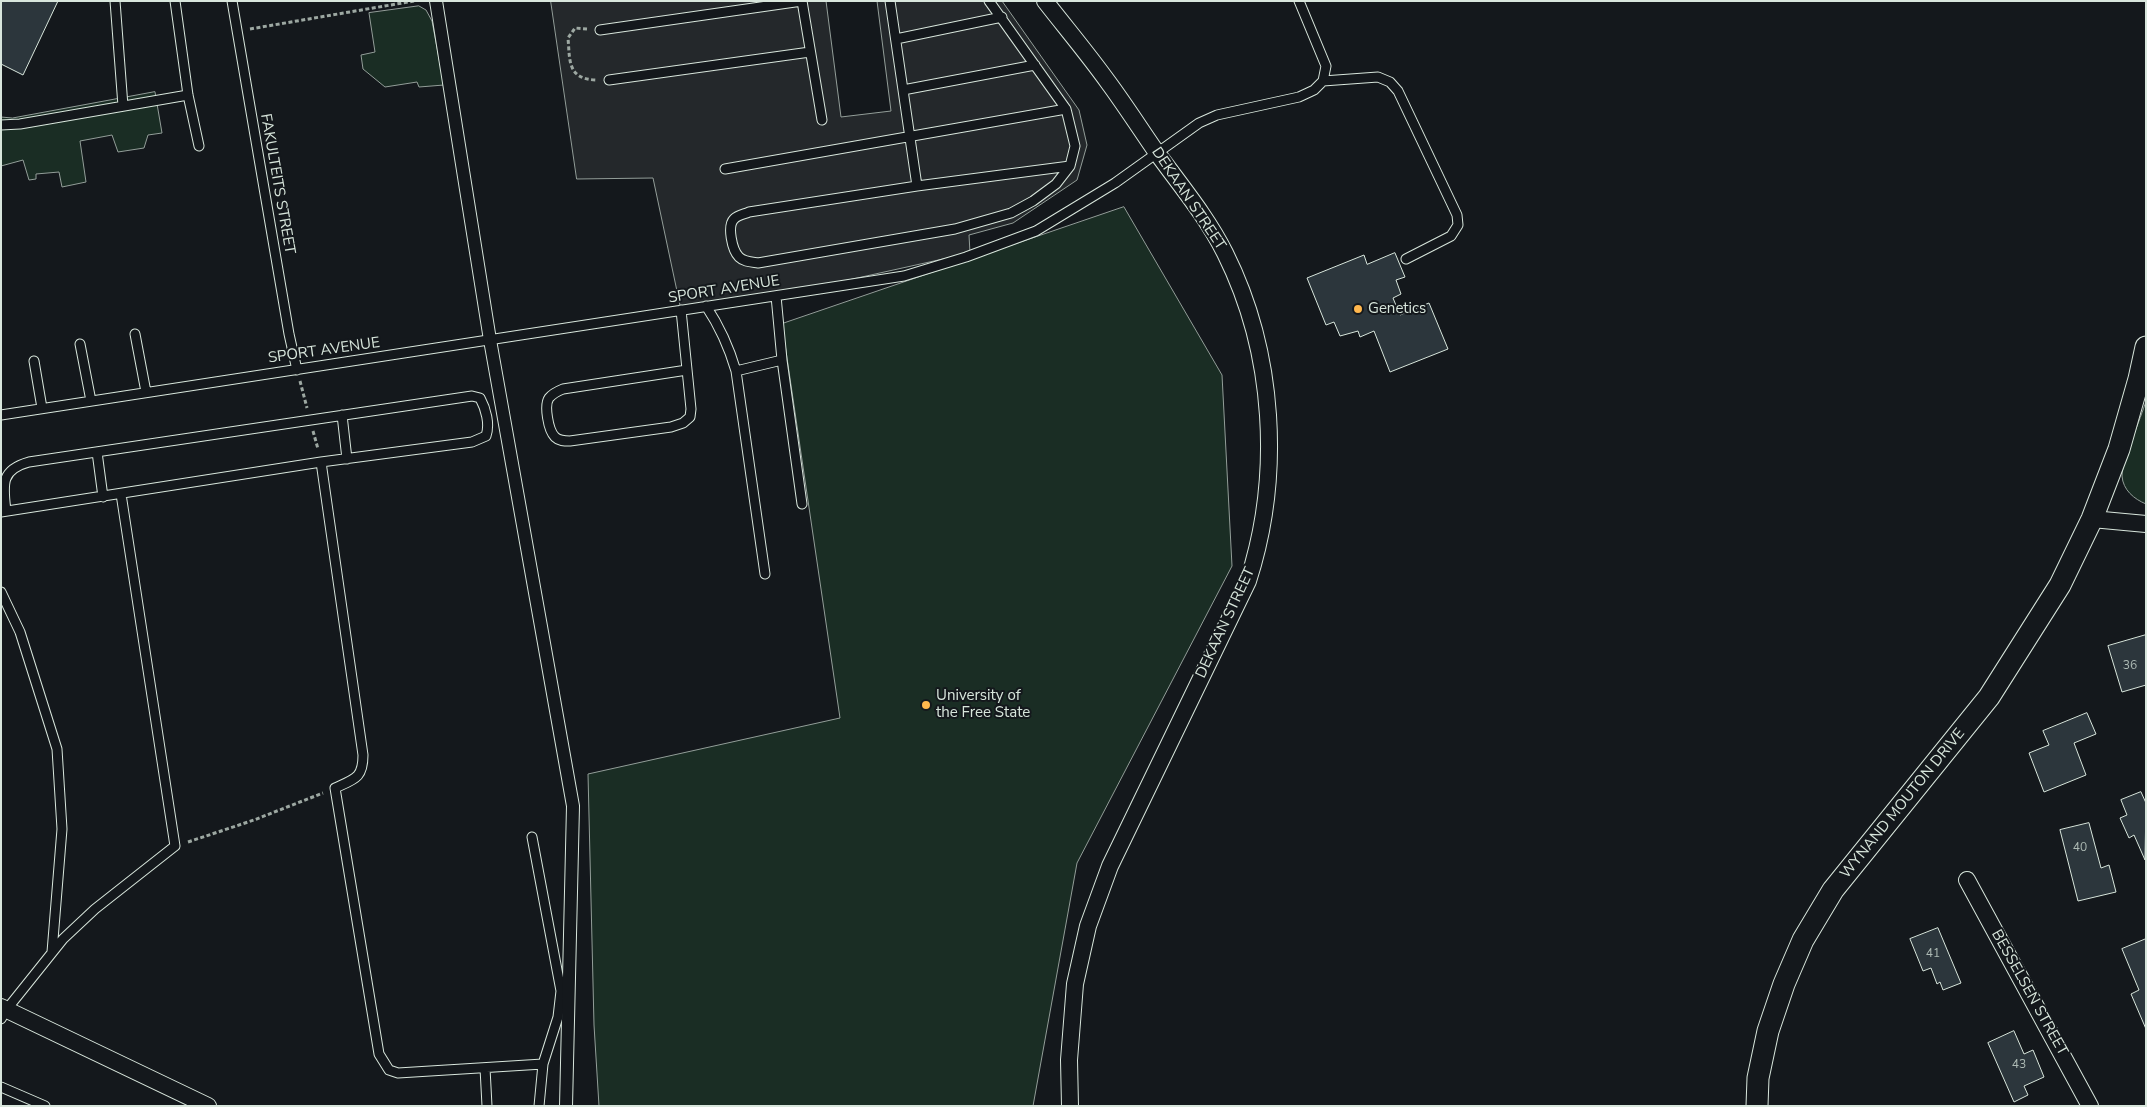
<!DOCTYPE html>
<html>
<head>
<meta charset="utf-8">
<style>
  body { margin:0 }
  #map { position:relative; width:2147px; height:1107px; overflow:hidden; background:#14181c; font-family:"Nunito Sans",sans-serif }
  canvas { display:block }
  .frame { position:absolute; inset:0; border:2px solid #d8e6dc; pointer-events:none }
</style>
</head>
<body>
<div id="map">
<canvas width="2147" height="1107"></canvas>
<div class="frame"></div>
</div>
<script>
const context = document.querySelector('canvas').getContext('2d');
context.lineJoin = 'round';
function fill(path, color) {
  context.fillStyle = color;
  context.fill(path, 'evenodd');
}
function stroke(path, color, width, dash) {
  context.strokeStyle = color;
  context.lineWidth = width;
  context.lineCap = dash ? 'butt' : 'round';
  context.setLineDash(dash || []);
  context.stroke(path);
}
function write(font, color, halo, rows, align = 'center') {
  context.font = font + ' "Nunito Sans",sans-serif';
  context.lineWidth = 4;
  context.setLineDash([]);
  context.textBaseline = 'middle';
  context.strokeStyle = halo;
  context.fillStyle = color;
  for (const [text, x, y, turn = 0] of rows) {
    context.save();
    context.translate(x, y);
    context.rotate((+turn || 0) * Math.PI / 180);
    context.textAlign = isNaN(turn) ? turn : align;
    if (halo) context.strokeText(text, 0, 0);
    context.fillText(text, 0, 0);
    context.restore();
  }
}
const green = new Path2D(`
  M419,6l7,4 6,11 12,64 -25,2 -2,-5 -32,5 -22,-18 -2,-14 14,-3 -6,-39z
  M155,92l7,41 -14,2 -4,13 -26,4 -6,-17 -32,6 6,41 -24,5 -3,-15 -23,2v5l-7,1 -6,-20 -22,6v-49l11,1z
  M1124,207l98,168 10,191 -155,297 -44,243h-434l-5,-81 -6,-251 252,-56 -58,-394z
  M2146,401v103c-12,-5 -23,-14 -24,-28 0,-15 19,-58 24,-75z`);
const parking = new Path2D(`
  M551,1h275l15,116 50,-6 -14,-110h125l77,109 8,35 -10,35 -64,43 -44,12 1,18 -194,43 -95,14 -28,-132 -76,1z`);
const building = new Path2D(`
  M1,1h57l-35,74 -22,-11z
  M1395,253l10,24 -9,3 5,14 -8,4 7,17 29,-12 19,46 -58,23 -16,-41 -14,6 -2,-6 -18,5 -6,-14 -8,3 -19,-47 57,-23 3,9z
  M2146,635v50l-24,7 -14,-46z
  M2087,713l9,21 -22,9 12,32 -42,17 -15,-39 20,-8 -6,-14z
  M2141,792l5,11 -1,57 -11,-25 -5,3 -9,-20 7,-3 -6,-15z
  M2089,823l12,45 8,-3 7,27 -38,9 -18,-71z
  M1938,928l23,55 -18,7 -3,-8 -3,2 -6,-16 -8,3 -13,-32z
  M2146,939v90l-15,-35 8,-4 -17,-41z
  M2014,1031l10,23 9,-4 11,27 -20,9 4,9 -14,7 -26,-59z`);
const path = new Path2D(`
  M250,29l164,-28
  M587,29l-12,-1 -7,10c2,22 -1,41 28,42
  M300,381l7,27
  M313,431l5,18
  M188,842l66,-22 69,-27`);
const service = new Path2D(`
  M115,1l8,105
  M175,1l13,94 11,51
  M232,1l57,333 8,36
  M802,1l20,119
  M890,1l27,185 -168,26c-4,2 -11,3 -15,7 -7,7 -2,31 5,38 5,5 12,5 19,6l197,-34 56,-16 22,-12 23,-17 14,-18 5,-20 -9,-37 -77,-108
  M600,30l202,-29
  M896,39l106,-22
  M609,80l201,-28
  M1323,81l55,-4 12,5 8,9 59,124 1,10 -7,11 -45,23
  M903,90l132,-25
  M1,125l19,-1 168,-29
  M725,169l341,-60
  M917,186l153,-20
  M706,306c14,21 23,41 30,65l46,-11 -6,-64
  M681,310l10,99 -1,8 -7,6 -12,4 -101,14c-6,0 -11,0 -15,-4 -7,-7 -11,-32 -6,-39 4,-5 9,-7 14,-9l124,-19
  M135,334l11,58
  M80,344l11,57
  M782,360l20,144
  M34,361l8,47
  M736,371l29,203
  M1,415l903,-139 62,-19 70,-26 79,-48 84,-60 18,-8 82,-18 15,-7 9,-9 3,-15 -27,-65
  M342,415l5,44
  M97,452l6,45
  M321,462l42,293c0,23 -8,24 -28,33l44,266 10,16 9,3 145,-9
  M1,512l320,-50 151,-20 14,-6c4,-12 0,-27 -6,-38l-8,-2 -443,66c-29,8 -26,23 -23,49
  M1,592l19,40 37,117 5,80 -10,123
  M532,837l29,154 -3,26 -15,47 -4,42
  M1,1019l6,-10 56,-70 32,-30 80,-63 -54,-352
  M485,1068l2,38
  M1,1087l44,19`);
const pedestrian = new Path2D(`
  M436,1l54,339 83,466 -7,300`);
const minor = new Path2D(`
  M1045,1c21,27 43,53 63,81 17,23 33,48 49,71 24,33 50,64 68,100 50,100 57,223 23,328l-138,285 -22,60 -13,58 -6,76 1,46
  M2092,519l54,5
  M1967,880l123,226
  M1,1007l207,99`);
const tertiary = new Path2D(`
  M1757,1106l1,-28 10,-47 16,-47 19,-44 30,-50 156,-193 71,-112 32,-66 27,-70 20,-70 7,-32`);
const markers = [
  [1358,309,5,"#ffb74d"],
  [926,705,5,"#ffb74d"]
];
const numberNames = [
  ["36",2130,666],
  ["40",2080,848],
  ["41",1933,954],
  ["43",2019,1065]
];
const streetNames = [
  ["FAKULTEITS STREET",277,184,80],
  ["DEKAAN STREET",1188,199,56],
  ["SPORT AVENUE",724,290,-9],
  ["SPORT AVENUE",324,351,-8],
  ["DEKAAN STREET",1226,623,-65],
  ["WYNAND MOUTON DRIVE",1903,804,-51],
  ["BESSELSEN STREET",2029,993,61]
];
const poiNames = [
  ["Genetics",1368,309],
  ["University of",936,696],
  ["the Free State",936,713]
];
fill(green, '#1a2d24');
stroke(green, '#939e99', 1);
fill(parking, '#24282b');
stroke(parking, '#939e99', 1);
fill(building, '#2c363c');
stroke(building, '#d8e6dc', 1);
stroke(service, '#d8e6dc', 11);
stroke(pedestrian, '#d8e6dc', 14);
stroke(minor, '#d8e6dc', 18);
stroke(tertiary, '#d8e6dc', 23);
stroke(path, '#9da8a2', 3, [4, 2.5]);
stroke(service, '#14181c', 9);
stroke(pedestrian, '#14181c', 12);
stroke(minor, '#14181c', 16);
stroke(tertiary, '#14181c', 21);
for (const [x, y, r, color] of markers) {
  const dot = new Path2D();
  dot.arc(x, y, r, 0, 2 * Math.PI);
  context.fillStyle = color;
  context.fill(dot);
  stroke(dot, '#14181c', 2);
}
write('12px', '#adbab4', null, numberNames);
write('15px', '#d8e6dc', '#14181c', streetNames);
write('15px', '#d8e6dc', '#14181c', poiNames, 'left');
</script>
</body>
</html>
